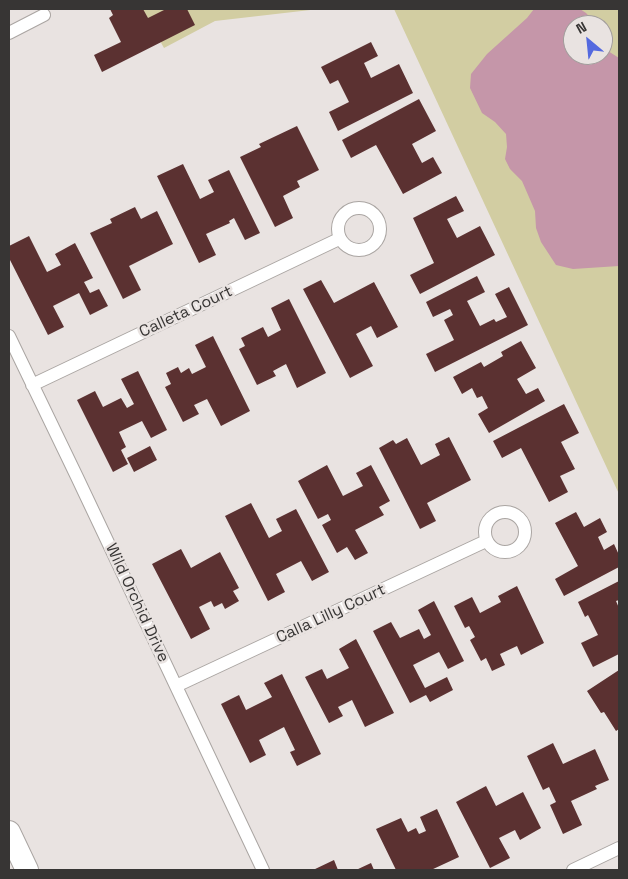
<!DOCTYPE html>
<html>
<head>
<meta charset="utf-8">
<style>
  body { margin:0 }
  #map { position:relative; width:628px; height:879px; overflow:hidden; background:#e9e3e1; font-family:"Space Grotesk",sans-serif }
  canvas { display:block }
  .frame { position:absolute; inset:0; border:10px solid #373534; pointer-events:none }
  .north { position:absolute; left:563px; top:15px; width:50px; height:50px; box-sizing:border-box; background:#e9e3e1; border:1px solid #a29d9c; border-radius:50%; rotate:332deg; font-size:14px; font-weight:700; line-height:20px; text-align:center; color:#373534 }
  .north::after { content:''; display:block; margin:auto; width:18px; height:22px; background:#5469df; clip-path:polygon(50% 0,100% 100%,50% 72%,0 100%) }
</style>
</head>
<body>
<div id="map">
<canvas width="628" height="879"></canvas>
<div class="frame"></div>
<div class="north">N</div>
</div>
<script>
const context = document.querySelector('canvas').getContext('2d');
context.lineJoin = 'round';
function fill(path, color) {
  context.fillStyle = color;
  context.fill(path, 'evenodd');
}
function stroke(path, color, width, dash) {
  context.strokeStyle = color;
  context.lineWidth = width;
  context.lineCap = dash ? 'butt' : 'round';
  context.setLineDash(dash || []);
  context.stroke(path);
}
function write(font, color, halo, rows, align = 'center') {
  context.font = font + ' "Space Grotesk",sans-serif';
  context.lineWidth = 5;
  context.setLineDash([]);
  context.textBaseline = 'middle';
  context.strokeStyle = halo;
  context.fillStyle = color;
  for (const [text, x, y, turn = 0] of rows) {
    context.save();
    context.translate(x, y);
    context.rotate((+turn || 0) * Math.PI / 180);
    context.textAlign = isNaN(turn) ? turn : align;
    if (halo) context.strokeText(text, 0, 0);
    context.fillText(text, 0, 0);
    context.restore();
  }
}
const green = new Path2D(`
  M142,9h177l-104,12 -51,27z
  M394,9h225v485zM573,25h30v30h-30z`);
const water = new Path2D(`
  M534,9h46l6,4 11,12h-24v30h30v-15l5,11 11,7v208l-46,3 -17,-4 -15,-23 -5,-14 -1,-17 -13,-30 -12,-12 -5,-10 2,-12 -1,-13 -11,-12 -13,-9 -12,-25 1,-14 16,-20 40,-36z`);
const building = new Path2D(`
  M110,9h33l5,9 18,-9h21l8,16 -93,47 -8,-17 27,-13 -12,-24 4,-3z
  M371,42l7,14 -14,7 7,15 28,-14 14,29 -75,38 -9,-19 20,-10 -11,-22 -8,4 -9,-17z
  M419,99l17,32 -24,13 10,19 11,-6 9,16 -39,21 -27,-49 -25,13 -9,-18z
  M297,126l22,44 -22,11 3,6 -17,9 10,22 -18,9 -35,-70 21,-10 -2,-3z
  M183,164l17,35 14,-7 -6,-12 21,-10 31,63 -15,7 -11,-22 -5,3 1,2 -24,11 10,21 -17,8 -42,-87z
  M456,196l8,15 -17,8 10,19 23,-12 15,29 -75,39 -10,-19 24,-12 -21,-45z
  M135,207l6,12 16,-8 16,33 -44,22 12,24 -18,9 -33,-66 22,-10 -2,-4z
  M29,236l18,36 14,-7 -6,-11 20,-11 18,35 -9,4 6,11 9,-4 9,17 -18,9 -11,-22 -26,13 11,21 -16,8 -39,-77v-12z
  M477,276l8,16 -18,9 13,25 14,-7 2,3 11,-5 -12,-23 14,-7 19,38 -93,47 -9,-18 28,-14 -10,-20 9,-5 -3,-6 -17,8 -7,-15z
  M321,280l13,23 40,-21 24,45 -21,11 -6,-12 -15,8 17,32 -23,12 -47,-89z
  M289,299l37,74 -29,15 -11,-24 -13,7 3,5 -19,9 -18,-36 6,-3 -4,-8 22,-11 5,10 13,-7 -10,-22z
  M213,336l37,75 -29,15 -14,-27 -13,6 5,9 -16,8 -18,-35 6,-3 -5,-11 12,-6 3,6 8,-5 3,6 14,-7 -11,-22z
  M521,341l15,27 -19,11 9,15 12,-6 7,13 -56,32 -11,-19 10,-6 -6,-12 -5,2 -5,-10 -10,6 -9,-17 28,-15 3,5 19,-11 -2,-4z
  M138,371l29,59 -16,8 -9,-17 -23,11 7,15 -5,3 7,14 -15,8 -36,-72 18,-9 8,16 18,-9 6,10 7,-4 -13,-25z
  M564,404l15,29 -18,9 14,27 -15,7 8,16 -19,10 -28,-54 -19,10 -9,-17z
  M449,437l22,43 -44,23 9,18 -16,8 -41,-81 14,-8 3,4 11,-6 14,27 19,-10 -5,-11z
  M150,446l7,14 -23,12 -7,-14z
  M327,465l16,31 20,-10 -7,-13 15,-8 19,36 -11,6 5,8 -29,15 13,23 -13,7 -8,-13 -10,6 -15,-28 9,-5 -3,-6 -10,5 -20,-38z
  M251,503l18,35 13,-7 -6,-12 20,-10 33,63 -17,9 -11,-20 -25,13 9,18 -17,9 -43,-85z
  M576,512l8,15 16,-9 7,14 -9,5 6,13 10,-6 5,11v12l-55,29 -9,-17 23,-13 -23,-43z
  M181,549l10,19 29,-16 19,36 -6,3 6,10 -14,8 -3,-6 -8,4 -3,-6 -12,6 11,22 -19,10 -39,-75z
  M619,581v19l-3,1 3,7v46l-26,13 -12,-24 17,-8 -10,-20 -3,2 -7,-15z
  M517,586l27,57 -23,12 -4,-9 -17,8 5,11 -13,6 -6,-13 -5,3 -11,-21 5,-3 -6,-11 -4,2 -11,-22 18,-9 8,16 21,-11 -3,-6z
  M434,601l30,60 -16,8 -9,-17 -26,13 12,23 22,-11 6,13 -23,12 -4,-7 -16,8 -37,-72 18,-9 9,16 19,-9 5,10 7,-4 -13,-25z
  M356,639l38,74 -29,14 -13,-27 -14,7 5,9 -14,7 -24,-46 17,-8 5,10 22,-11 -10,-19z
  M619,670v59l-3,2 -12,-19 -3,1 -14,-22z
  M282,674l39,80 -24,12 -7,-14 5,-2 -11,-23 -25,13 7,15 -16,8 -29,-59 18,-9 7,15 26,-13 -8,-14z
  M553,743l10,21 32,-15 14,31 -14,6 2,3 -26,12 11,24 -19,9 -13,-29 6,-3 -7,-15 -6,3 -16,-34z
  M486,786l10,20 27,-14 18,36 -21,12 -5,-10 -16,8 11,20 -20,10 -34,-66z
  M437,809l22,48 -28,13h-35l-20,-41 25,-11 7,14 8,-4 3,6 7,-3 -6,-14z
  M334,860l4,10h-25z
  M371,863l3,7h-18z`);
const street = new Path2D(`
  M9,33l35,-18
  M338 229a21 21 0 1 1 42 0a21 21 0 1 1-42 0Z
  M9,336l68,141 186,393
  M32,385l307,-146
  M485 532a20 20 0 1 1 40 0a20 20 0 1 1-40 0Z
  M176,686l310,-145
  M573,870l46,-22`);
const highway = new Path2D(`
  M9,832l18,38`);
const streetNames = [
  ["Calleta Court",186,312,-25],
  ["Wild Orchid Drive",137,603,65],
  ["Calla Lilly Court",331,614,-25]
];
fill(green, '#d2cda2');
fill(water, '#c596a9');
fill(building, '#5b3131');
stroke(street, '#aaa5a2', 14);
stroke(highway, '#aaa5a2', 24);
stroke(street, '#fff', 12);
stroke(highway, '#fff', 22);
write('16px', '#373534', '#e9e3e1', streetNames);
</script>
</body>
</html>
